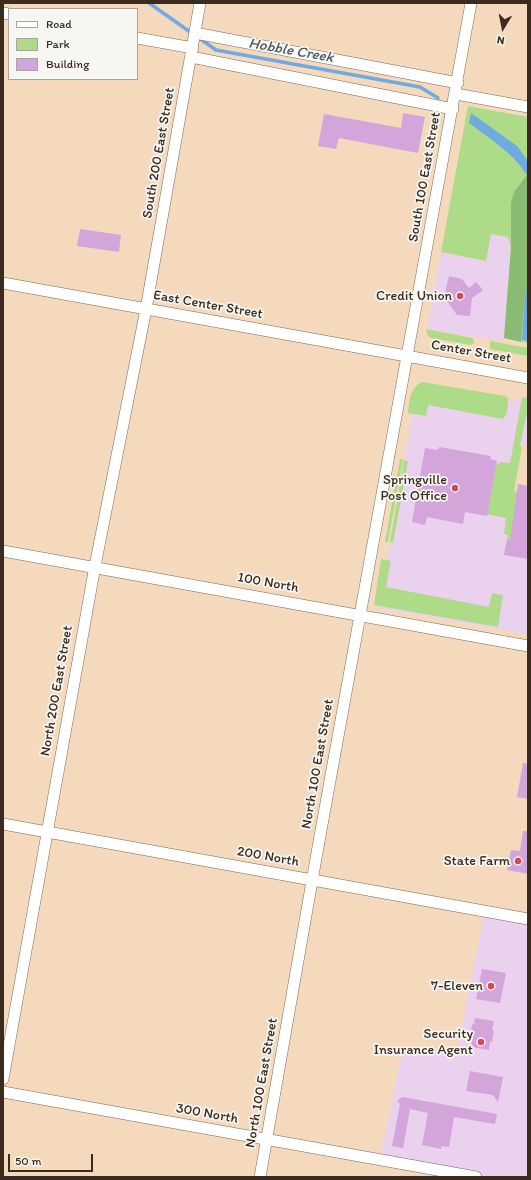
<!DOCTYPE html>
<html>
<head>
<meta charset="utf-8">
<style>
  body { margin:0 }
  #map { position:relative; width:531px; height:1180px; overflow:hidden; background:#f4d9bc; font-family:Itim,sans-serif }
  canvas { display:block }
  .frame { position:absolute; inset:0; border:4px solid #3b2a1e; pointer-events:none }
  .legend { position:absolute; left:8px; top:8px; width:130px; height:72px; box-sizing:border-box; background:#f6f6f2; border:1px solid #aba49d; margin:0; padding:5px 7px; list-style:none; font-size:12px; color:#3b2a1e }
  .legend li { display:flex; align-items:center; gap:8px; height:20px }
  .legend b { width:20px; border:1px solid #aba49d }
  .north { position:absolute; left:483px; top:8px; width:40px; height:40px; -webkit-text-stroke:3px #f6f6f2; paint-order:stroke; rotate:190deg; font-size:11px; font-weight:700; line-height:16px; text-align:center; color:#3b2a1e }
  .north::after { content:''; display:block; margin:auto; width:14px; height:18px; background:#3b2a1e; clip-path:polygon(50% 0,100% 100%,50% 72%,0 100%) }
  .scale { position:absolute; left:8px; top:1154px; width:85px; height:18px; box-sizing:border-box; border:2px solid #3b2a1e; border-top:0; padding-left:5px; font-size:12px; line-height:14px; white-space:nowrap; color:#3b2a1e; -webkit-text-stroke:3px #f6f6f2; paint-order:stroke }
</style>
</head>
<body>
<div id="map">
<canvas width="531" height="1180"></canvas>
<div class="frame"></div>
<ul class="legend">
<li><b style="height:5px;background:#fff"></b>Road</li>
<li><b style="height:11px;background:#aedb87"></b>Park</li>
<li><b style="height:11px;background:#d3a5db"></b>Building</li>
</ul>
<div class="north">N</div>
<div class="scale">50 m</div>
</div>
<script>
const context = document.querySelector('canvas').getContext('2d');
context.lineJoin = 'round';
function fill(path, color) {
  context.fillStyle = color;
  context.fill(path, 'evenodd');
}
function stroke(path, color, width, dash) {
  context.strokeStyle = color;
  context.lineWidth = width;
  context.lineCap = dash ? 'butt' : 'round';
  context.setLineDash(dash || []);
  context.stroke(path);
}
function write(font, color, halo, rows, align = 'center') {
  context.font = font + ' Itim,sans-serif';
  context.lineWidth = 3.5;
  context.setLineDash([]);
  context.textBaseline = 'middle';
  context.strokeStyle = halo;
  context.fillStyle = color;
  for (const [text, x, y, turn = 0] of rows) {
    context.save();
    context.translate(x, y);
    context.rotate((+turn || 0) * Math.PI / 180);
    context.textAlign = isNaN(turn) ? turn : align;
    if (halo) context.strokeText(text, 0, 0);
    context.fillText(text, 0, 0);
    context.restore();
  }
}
const built = new Path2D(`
  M491,234l17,3 3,11 -7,94 -77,-13 14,-77 45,9z
  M417,390l79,14 32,-7v48l-7,-1 -15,65 22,5v120l-150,-26z
  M485,911l43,7v259h-99l2,-8 -51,-9 23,-112 54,3z`);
const green = new Path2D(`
  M468,106l60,11v226l-24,-5 7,-90 -3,-11 -17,-3 -5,27 -45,-9z
  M426,329l46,9 2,2 -1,4 -3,1 -39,-7 -3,-2z
  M490,341l38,7v8l-38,-7z
  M422,382l83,14 3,2 -1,15 -4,6 -75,-14 -2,11 -18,-3c2,-13 1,-24 14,-31z
  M528,397v10l-8,39 2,1 -8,44 14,3v49l-21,-4 1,-4 -4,-1 2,-16 -19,-4 9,-49 5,-3 9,1 12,-65z
  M400,459h3l-15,83h-3z
  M404,460l4,1 -15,82 -3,-1z
  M381,559l10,2 -5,26 103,20 3,-14 11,2 -5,32 -124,-22z`);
const forest = new Path2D(`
  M527,175l1,2v106l-3,14 -4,45 -17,-4 7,-90v-45l3,-11z`);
const water = new Path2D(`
  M471,113l46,33 11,15v16c-13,-23 -38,-38 -59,-54z
  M528,283v58l-6,-1 3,-43z`);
const stream = new Path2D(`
  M149,3l44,31
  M199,38l17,12 204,37 18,11`);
const building = new Path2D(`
  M403,113l22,4 -7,36 -79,-15 -3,11 -18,-3 6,-32 77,14z
  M80,229l41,6 -2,17 -42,-6z
  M449,276l13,3 7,9 7,-6 7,8 -11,8 -2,18 -13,-1 -13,-18z
  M439,447l52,9 -1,3 7,2 -10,55 -22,-4 -2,12 -36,-7 -2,8 -13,-3 13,-74 13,2z
  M518,484l10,2v73l-24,-4 3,-16 3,1z
  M523,763l5,1v35l-11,-2z
  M523,831h5v43l-21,-4 4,-20 9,1z
  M482,969l24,4 -6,30 -24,-4z
  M475,1018l19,3 -2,9 2,1 -2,11 -2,-1 -1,9 -18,-3 1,-7h-2l2,-16h2z
  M470,1071l33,6 -5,25 -5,-7 -27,-4z
  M402,1097l95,17 -2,10 -41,-7 -5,30 -8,-1v3l-19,-4 6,-32 -18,-4 -7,39 -11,-2 8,-42 -3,-3z`);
const minor = new Path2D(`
  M3,13l6,1
  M195,33l263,50
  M137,38l56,10
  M191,57l262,52
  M456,94l72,13
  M3,283l525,95
  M3,551l525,95
  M3,824l525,95
  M3,1079l92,-513 51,-257 54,-306
  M3,1092l473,85
  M260,1177l58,-330 153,-844`);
const markers = [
  [460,296,4,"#d1495b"],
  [455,488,4,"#d1495b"],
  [518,861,4,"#d1495b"],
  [491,986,4,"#d1495b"],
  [481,1042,4,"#d1495b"]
];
const streetNames = [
  ["South 200 East Street",159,153,-80],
  ["South 100 East Street",425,177,-80],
  ["East Center Street",208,305,10],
  ["Center Street",471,352,10],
  ["100 North",268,583,10],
  ["North 200 East Street",57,691,-80],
  ["North 100 East Street",318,764,-80],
  ["200 North",268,857,10],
  ["North 100 East Street",262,1083,-80],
  ["300 North",207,1114,10]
];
const poiNames = [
  ["Credit Union",452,296],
  ["Springville",447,480],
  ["Post Office",447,496],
  ["State Farm",510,861],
  ["7-Eleven",483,986],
  ["Security",473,1034],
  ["Insurance Agent",473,1050]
];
const waterNames = [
  ["Hobble Creek",291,51,10]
];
fill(built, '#ead1ed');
fill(green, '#aedb87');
fill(forest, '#8abb74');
fill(water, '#6faae0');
stroke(stream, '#6faae0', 3.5);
fill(building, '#d3a5db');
stroke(minor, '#7c6755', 12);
stroke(minor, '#fff', 11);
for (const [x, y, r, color] of markers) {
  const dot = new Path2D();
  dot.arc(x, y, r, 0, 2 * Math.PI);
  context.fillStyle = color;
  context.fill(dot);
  stroke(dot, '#f6f6f2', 1.5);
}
write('14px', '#3b2a1e', '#f6f6f2', streetNames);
write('14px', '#3b2a1e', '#f6f6f2', poiNames, 'right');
write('italic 15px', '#4d5762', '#f6f6f2', waterNames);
</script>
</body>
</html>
